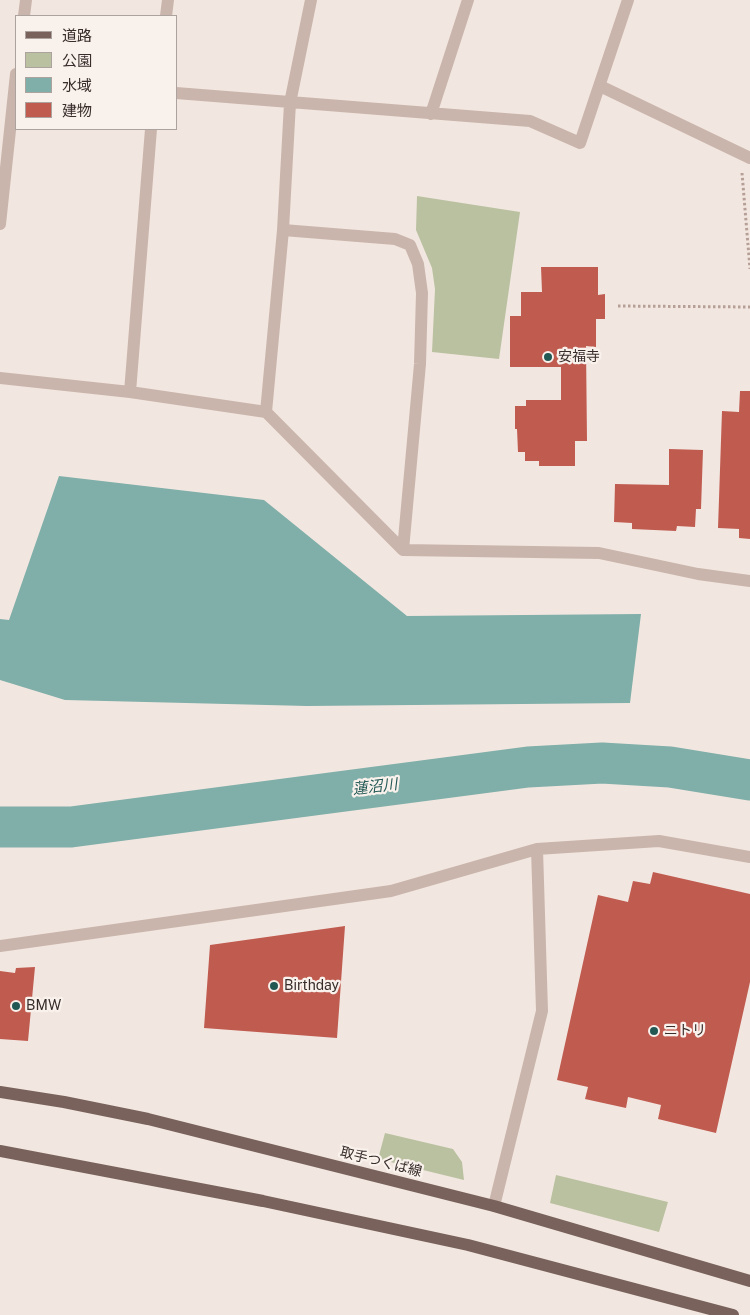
<!DOCTYPE html>
<html>
<head>
<meta charset="utf-8">
<style>
  body { margin:0 }
  #map { position:relative; width:750px; height:1315px; overflow:hidden; background:#f2e7e0; font-family:"Public Sans","Noto Sans JP",sans-serif }
  canvas { display:block }
  .legend { position:absolute; left:15px; top:15px; width:162px; height:115px; box-sizing:border-box; background:#f9f1ec; border:1px solid #aca39e; margin:0; padding:6px 9px; list-style:none; font-size:15px; color:#382d2a }
  .legend li { display:flex; align-items:center; gap:10px; height:25px }
  .legend b { width:25px; border:1px solid #aca39e }
</style>
</head>
<body>
<div id="map">
<canvas width="750" height="1315"></canvas>
<ul class="legend">
<li><b style="height:6px;background:#79625c"></b>道路</li>
<li><b style="height:14px;background:#bac1a0"></b>公園</li>
<li><b style="height:14px;background:#80aea9"></b>水域</li>
<li><b style="height:14px;background:#c05b50"></b>建物</li>
</ul>
</div>
<script>
const context = document.querySelector('canvas').getContext('2d');
context.lineJoin = 'round';
function fill(path, color) {
  context.fillStyle = color;
  context.fill(path, 'evenodd');
}
function stroke(path, color, width, dash) {
  context.strokeStyle = color;
  context.lineWidth = width;
  context.lineCap = dash ? 'butt' : 'round';
  context.setLineDash(dash || []);
  context.stroke(path);
}
function write(font, color, halo, rows, align = 'center') {
  context.font = font + ' "Public Sans","Noto Sans JP",sans-serif';
  context.lineWidth = 4.5;
  context.setLineDash([]);
  context.textBaseline = 'middle';
  context.strokeStyle = halo;
  context.fillStyle = color;
  for (const [text, x, y, turn = 0] of rows) {
    context.save();
    context.translate(x, y);
    context.rotate((+turn || 0) * Math.PI / 180);
    context.textAlign = isNaN(turn) ? turn : align;
    if (halo) context.strokeText(text, 0, 0);
    context.fillText(text, 0, 0);
    context.restore();
  }
}
const green = new Path2D(`
  M417,196l103,16 -21,147 -67,-7 3,-63 -3,-21 -16,-38z
  M385,1133l68,16 9,13 2,18 -86,-21z
  M556,1175l112,27 -9,30 -109,-29z`);
const water = new Path2D(`
  M59,476l205,24 143,116 234,-2 -11,89 -323,3 -242,-6 -65,-20v-61l9,1z`);
const river = new Path2D(`
  M0,827h71l457,-60 74,-4 68,4 80,13`);
const building = new Path2D(`
  M541,267h57v28l7,-1v25h-9v28l-10,-1 1,95h-12v25h-36v-5h-14v-9h-7l-1,-23h-2v-23h11v-6h35v-33h-51v-51h11v-24h21z
  M740,391h10v148l-11,-1v-9l-21,-1 4,-117 17,1z
  M669,449l34,1 -2,59h-5l-1,18 -18,-1 -1,5 -44,-2v-6l-18,-1 1,-38 54,1z
  M653,872l97,22v88l-34,151 -58,-14 3,-14 -33,-8 -2,11 -41,-9 3,-12 -31,-7 41,-185 30,7 5,-21 17,3z
  M345,926l-8,112 -133,-10 6,-83z
  M35,967l-7,74 -28,-2v-68l15,2 1,-5z`);
const path = new Path2D(`
  M742,173l8,96
  M618,306l132,1`);
const minor = new Path2D(`
  M166,16l2,-16
  M600,86l150,72
  M176,93l354,28 50,22 48,-143
  M431,114l37,-114
  M283,230l112,9 15,6 8,19 4,29 -2,71 -17,186
  M0,378l130,14 136,20 137,138 196,3 99,21 52,7
  M130,392l21,-263
  M266,412l17,-182 7,-127 21,-103
  M0,946l391,-55 146,-42 122,-8 91,16
  M494,1206l48,-195 -5,-162`);
const tertiary = new Path2D(`
  M24,16l2,-16
  M0,224l16,-150`);
const primary = new Path2D(`
  M0,1092l64,10 84,17 346,87 256,75
  M0,1151l263,50 205,44 265,70`);
const markers = [
  [548,357,5,"#225854"],
  [274,986,5,"#225854"],
  [16,1006,5,"#225854"],
  [654,1031,5,"#225854"]
];
const poiNames = [
  ["安福寺",558,357],
  ["Birthday",284,986],
  ["BMW",26,1006],
  ["ニトリ",664,1031]
];
const streetNames = [
  ["取手つくば線",381,1162,14]
];
const waterNames = [
  ["蓮沼川",375,787,-7]
];
fill(green, '#bac1a0');
fill(water, '#80aea9');
stroke(river, '#80aea9', 41);
fill(building, '#c05b50');
stroke(path, '#b69f96', 3, [2.5, 2.5]);
stroke(minor, '#cab5ac', 12);
stroke(tertiary, '#cab5ac', 12);
stroke(primary, '#79625c', 12);
for (const [x, y, r, color] of markers) {
  const dot = new Path2D();
  dot.arc(x, y, r, 0, 2 * Math.PI);
  context.fillStyle = color;
  context.fill(dot);
  stroke(dot, '#f9f1ec', 2);
}
write('14px', '#382d2a', '#f9f1ec', poiNames, 'left');
write('14px', '#382d2a', '#f9f1ec', streetNames);
write('italic 15px', '#225854', '#f9f1ec', waterNames);
</script>
</body>
</html>
